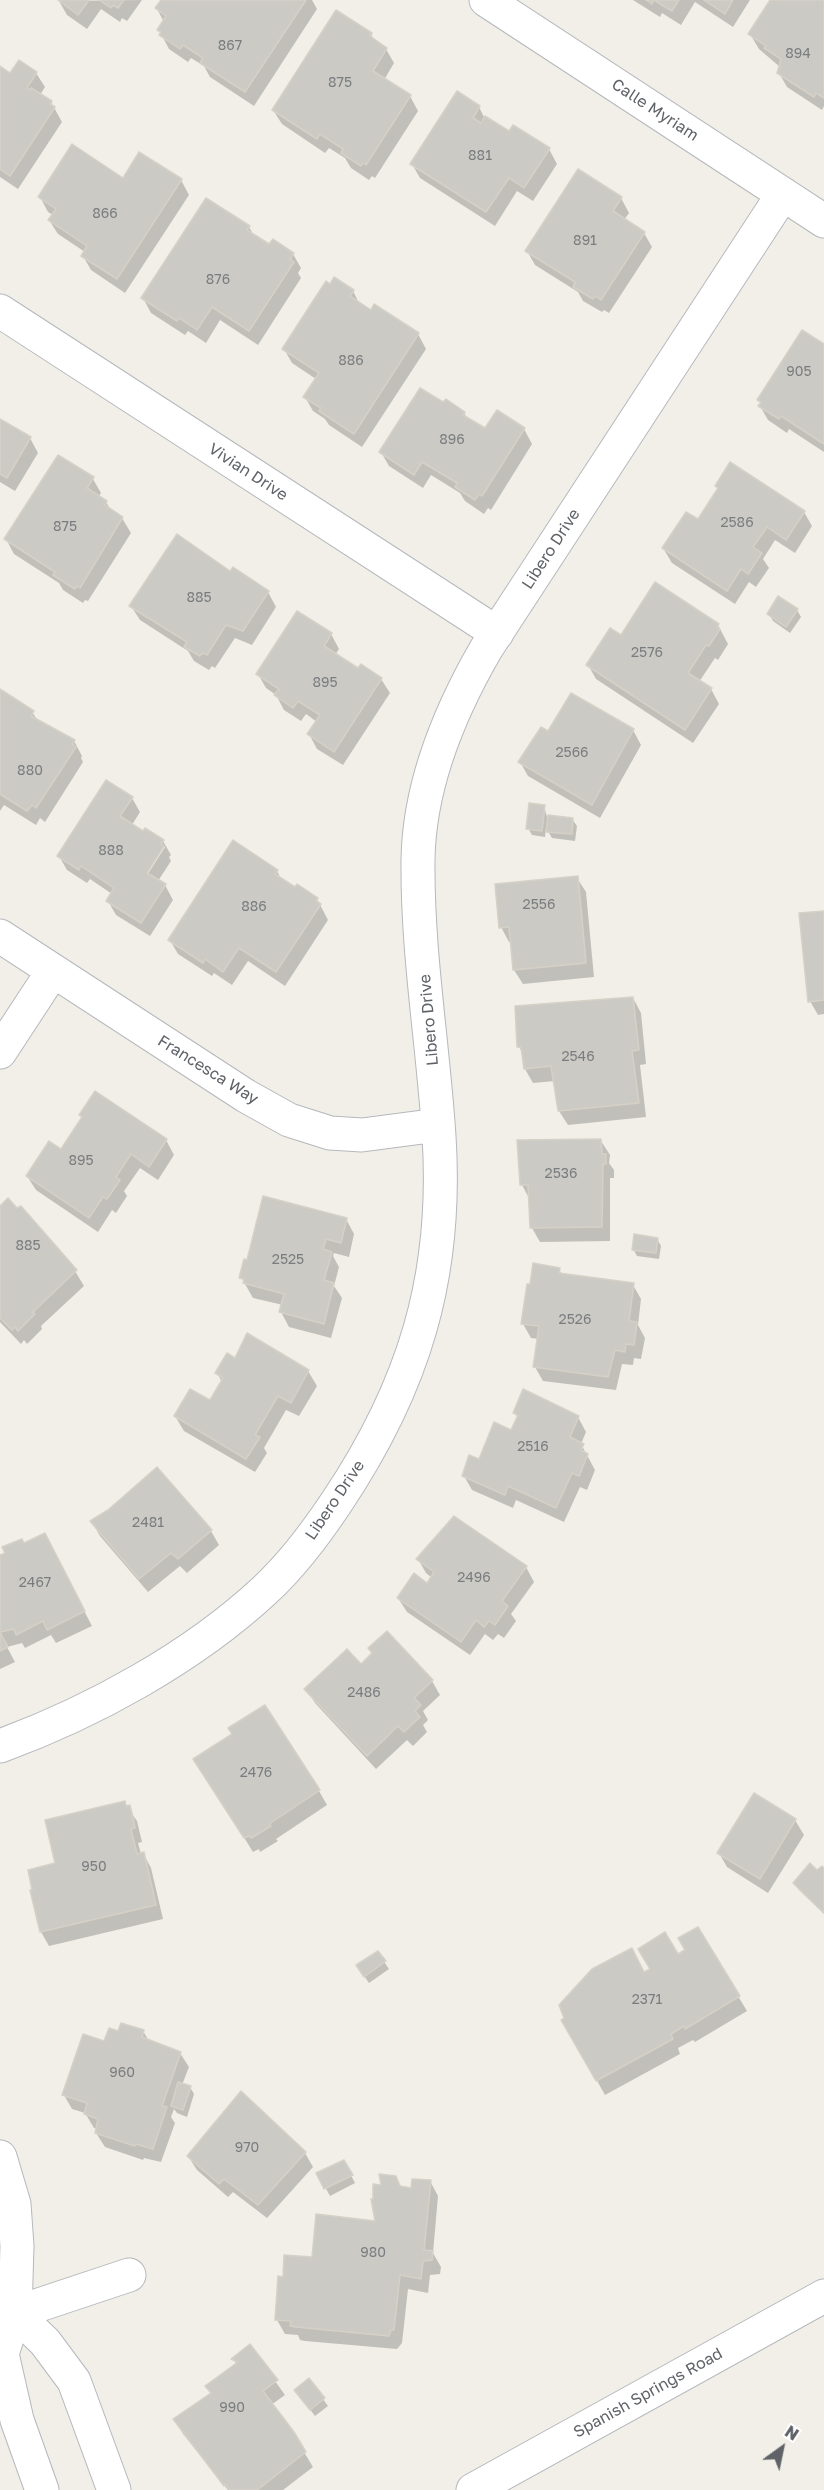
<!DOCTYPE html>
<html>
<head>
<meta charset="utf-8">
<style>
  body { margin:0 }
  #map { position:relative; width:824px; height:2490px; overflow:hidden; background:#f1efe8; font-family:"Golos Text",sans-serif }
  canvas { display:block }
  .north { position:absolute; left:752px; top:2418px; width:60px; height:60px; -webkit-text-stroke:4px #fff; paint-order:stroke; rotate:33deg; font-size:16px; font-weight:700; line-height:24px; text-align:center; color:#5f6368 }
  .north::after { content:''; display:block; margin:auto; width:21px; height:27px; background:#5f6368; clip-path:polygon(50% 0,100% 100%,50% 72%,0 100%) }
</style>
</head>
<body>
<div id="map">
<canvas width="824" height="2490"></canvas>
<div class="north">N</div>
</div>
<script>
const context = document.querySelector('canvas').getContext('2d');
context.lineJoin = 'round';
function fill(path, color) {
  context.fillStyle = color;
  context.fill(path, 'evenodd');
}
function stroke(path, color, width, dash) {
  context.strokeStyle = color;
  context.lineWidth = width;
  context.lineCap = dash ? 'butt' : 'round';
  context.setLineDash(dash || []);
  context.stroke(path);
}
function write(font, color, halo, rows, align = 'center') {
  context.font = font + ' "Golos Text",sans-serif';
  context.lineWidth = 4.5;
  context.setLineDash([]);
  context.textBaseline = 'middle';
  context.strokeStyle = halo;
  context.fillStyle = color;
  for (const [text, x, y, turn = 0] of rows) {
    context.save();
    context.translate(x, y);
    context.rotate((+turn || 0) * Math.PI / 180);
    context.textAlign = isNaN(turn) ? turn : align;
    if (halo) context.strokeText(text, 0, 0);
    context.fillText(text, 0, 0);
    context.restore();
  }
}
const shadow = new Path2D(`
  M142,0l-15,21 -5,-3 -2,4 -19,-13 -14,20 -20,-14 -8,-14z
  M162,0h150l5,9 -63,97 -44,-29 -6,-11 -13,-8 -3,4 -19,-13 -10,-19 5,-8 -7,-13z
  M633,0h117l-17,27 -38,-25 -14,23 -19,-12 -2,4z
  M772,0h52v106l-2,4 -35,-23 -8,-14 1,-6 -21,-18 -9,-15z
  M371,34l4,8 11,7 8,14 -10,17 26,16 8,15 -43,67 -3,-2 -3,4 -18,-12 -6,-10 -16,-10 -4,5 -43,-29 -9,-14z
  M0,68l11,7 25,-2 9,14 -5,8 11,7 11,20 -44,67 -18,-12z
  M479,107l5,10 25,16 40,16 8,15 -24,37 -16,-10 -22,35 -75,-48 -8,-14z
  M123,180h58l8,15 -64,98 -34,-23 -8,-14 2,-4 -27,-18 -9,-14 4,-5 -5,-3 -8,-15z
  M621,198l8,15 -5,7 20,13 8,14 -43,66 -5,-3 -2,2 -19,-11 -5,-9 -43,-27 -8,-14z
  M249,227l5,9 16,11 23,7 8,14 -3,5 3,5 -43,67 -38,-25 -14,23 -18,-12 -3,4 -34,-22 -8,-15z
  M353,291l7,14 58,29 8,15 -64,98 -33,-22 -4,-6 -12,-8 -8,-14 11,-18 -24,-16 -8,-14z
  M824,346v106l-35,-23 -2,4 -19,-13 -8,-14 1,-2 -2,-4z
  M444,404l20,9 4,6 17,11 39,-1 8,15 -41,66 -3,-2 -4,6 -19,-13 -5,-8 -29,-18 -8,13 -34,-22 -8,-14z
  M0,421l30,17 8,15 -23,38 -15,-9z
  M93,479l8,14 -3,4 8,5 6,10 10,6 9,15 -43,68 -3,-1 -2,3 -20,-13 -4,-7 -45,-29 -8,-15z
  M716,486l88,26 8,14 -17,27 -20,-13 -12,19 6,9 -13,19 -7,-5 -14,22 -63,-41 -9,-15 35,-26 21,-32z
  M231,573l37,19 8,15 -24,38 -17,-7 -20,30 -3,-2 -3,4 -15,-9 -6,-10 -48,-31 -9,-14z
  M797,610l4,7 -11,16 -17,-12 -4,-7z
  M718,625l10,19 -10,16 -3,-2 -16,24 12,7 8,15 -26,39 -97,-64 -8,-14 33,-28z
  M331,634l8,15 -4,6 23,15 23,9 9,14 -47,72 -26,-16 -8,-15 8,-12 -11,-8 -5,7 -17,-11 -8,-15 -10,-7 -8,-14z
  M0,691l32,21 6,9 36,20 8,15 -1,2 2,4 -38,60 -5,-4 -4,7 -32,-20 -4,6z
  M633,730l8,15 -41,73 -72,-42 -8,-14 29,-29z
  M132,798l8,14 -8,13 31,16 8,14 -2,2 2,4 -13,20 7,4 8,15 -23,36 -34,-21 -8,-14 4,-7 -22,-15 -3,4 -20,-13 -8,-14zM162,847h3l-21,33 -2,-2z
  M544,806l3,11 25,2 5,7 -2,15 -23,-3 -6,-10 -1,9 -13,-2 -4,-7z
  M277,871l5,10 35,18 11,21 -43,66 -37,-25 -16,24 -18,-12 -2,3 -34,-22 -8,-14z
  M577,878l9,14 8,85 -71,7 -9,-14 -2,-29 -3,1 -8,-15z
  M824,913v101l-6,1 -8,-14z
  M633,998l8,15 5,51 -6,1 6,52 -78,8 -9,-14 -4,-30 -22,2 -8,-14 -1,-13 -5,-9 -3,-40z
  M166,1140l8,15 -16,25 -18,-12 -16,23 3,5 -11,17 -4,-3 -14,22 -62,-42 -9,-14 35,-25z
  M601,1141l9,14 -1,8 5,7v8h-4v63l-70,1 -8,-14 -2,-28 -8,-15 -4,-43z
  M0,1208l75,63 9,15 -43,40 1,3 -15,15 -3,-4 -3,4 -21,-22z
  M346,1219l8,15 -5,23 -15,-4 -1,3 6,11 -5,19 8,12 -11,40 -42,-11 -8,-15 2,-7 -30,-7 -12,-21z
  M657,1239l4,7 -2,13 -22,-3 -4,-7z
  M559,1269l3,6 71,10 8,14 -3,26 7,13 -4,21 -7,-1 -1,7 -11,-1 -6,26 -73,-9 -8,-14 4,-28 -8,-1 -8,-14 8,-39z
  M248,1335l60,36 9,15 -18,30 -13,-6 -22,38 3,5 -12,19 -71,-41 -9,-15 35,-14 12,-20 -5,-9 18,-13z
  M515,1413l63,4 8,15 -5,12 14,26 -8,20 -7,-3 -16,35 -48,-22 -3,8 -41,-18 -8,-14 48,-44 6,-13z
  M157,1469l54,62 8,14 -32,28 -7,-7 -32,26 -48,-56 -8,-14 17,-11z
  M24,1544l28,5 40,77 -36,17 -5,-8 -26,13 -3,-5 -15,4 8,15 -15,7v-112z
  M418,1559l108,8 8,15 -23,32 5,7 -12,17 -6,-4 -5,6 -8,-6 -15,21 -63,-43 -9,-14 29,-13 5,-7 -6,-5z
  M361,1666l71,15 8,14 -17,16 5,9 -5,5 4,7 -14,14 -6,-6 -31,29 -61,-66 -9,-14z
  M204,1773l115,18 8,14 -51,34 2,2 -18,11 -1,-3 -6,3z
  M754,1795l41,25 9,15 -36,58 -41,-26 -8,-14z
  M124,1803l13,18 5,21 -4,1 3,11 2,-1 8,15 12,51 -114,27 -8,-14 16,-67z
  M824,1870v44l-25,-24 -4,-7z
  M378,1953l11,16 -20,14 -7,-10z
  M677,1956l61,40 9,15 -52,31 -2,-2 -15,8 2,6 -75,41 -42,-75z
  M143,2031l6,10 31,12 9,14 -7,18 8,2 4,7 -7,23 -10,-4 -3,-4 -3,8 4,6 -14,39 -17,-4 -1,2 -38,-13 -9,-14 1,-4 -3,-1 -9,-15 -13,-4 -8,-14 41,-52 14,-11z
  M305,2153l8,14 -46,51 -34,-26 -5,5 -31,-27 -9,-14z
  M344,2162l11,21 -25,13 -12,-22z
  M395,2177l7,11 11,2 17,-9 8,15 -5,57 8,14 -1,7 -10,1 -2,18 -20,-4 -6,54 -5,6 -92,-8 -5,-1 -2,-5 -13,-1 -8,-14 7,-42 93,-56 6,-36z
  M250,2346l35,49 -14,10 21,27 21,35 -30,23h-55l-45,-56 -8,-14 36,-25 -4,-8 30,-22 -4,-6z
  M309,2380l19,26 -13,10 -19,-25z`);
const building = new Path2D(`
  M58,0h31l-11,15z
  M99,0h25l-6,8 -5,-3 -2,3z
  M161,0h145l-61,92 -45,-29 3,-5 -20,-13 -3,4 -21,-14 2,-3 -4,-2 9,-14 -11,-8z
  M646,0h33l-7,11 -18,-11 -2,4z
  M704,0h29l-8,14z
  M770,0h54v98l-8,-5 -2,4 -37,-24 4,-14 -17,-11 2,-2 -18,-12z
  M336,10l36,23 -2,3 17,12 -14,23 38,24 -45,70 -3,-2 -2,3 -20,-13 2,-4 -23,-15 -3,5 -45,-29z
  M19,60l18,12 -10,16 3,2 1,-2 21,13 -2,3 5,3 -45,69 -10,-7v-103l10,7z
  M457,91l23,15 -7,12 8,5 4,-7 24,15 4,-6 37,23 -26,40 -15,-10 -23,34 -76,-48z
  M72,144l51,34 16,-26 43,27 -65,100 -36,-23 6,-10 -39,-26 8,-11 -18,-12z
  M578,169l44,28 -9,14 32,21 -44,68 -6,-4 -2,3 -20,-12 2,-5 -50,-31z
  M206,198l44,28 -3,4 22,14 4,-5 21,14 -4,6 4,3 -45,69 -37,-24 -15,23 -18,-12 -2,3 -36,-23z
  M334,277l20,13 -4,6 21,14 3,-6 45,29 -65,101 -35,-23 2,-3 -18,-11 16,-24 -37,-24 44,-68 4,3z
  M802,330l22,14v100l-43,-28 -2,3 -21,-13 3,-4 -4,-2z
  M420,388l23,14 3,-3 19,13 -2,3 22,13 12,-18 28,18 -43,68 -3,-2 -4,6 -20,-13 2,-4 -35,-21 -8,13 -35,-23z
  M0,419l31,18 -24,41 -7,-4z
  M58,455l36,22 -7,11 20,13 -2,4 18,12 -43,71 -3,-2 -2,3 -22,-14 2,-3 -51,-33z
  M730,462l75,49 -19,29 -19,-13 -14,20 9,6 -14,21 -7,-5 -14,22 -65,-43 24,-36 12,7 20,-31 -3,-2z
  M177,534l53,37 3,-4 36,24 -26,40 -17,-6 -19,30 -4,-2 -3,3 -16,-9 3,-5 -58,-36z
  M655,582l64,42 -2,3 3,2 -11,17 -3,-1 -18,28 24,15 -27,42 -99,-65 24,-37 11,7z
  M778,596l20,13 -12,18 -19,-13z
  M297,611l35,22 -8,13 34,22 3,-4 21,14 -48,74 -27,-18 13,-19 -22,-14 -5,7 -19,-13 5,-6 -23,-15z
  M0,689l34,22 -3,5 44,24 -3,4 4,3 -40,61 -4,-3 -5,6 -27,-17z
  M571,693l63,36 -42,76 -74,-43 23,-35 7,4z
  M106,780l27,17 -13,19 23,15 2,-3 19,12 -3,4 3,2 -17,27 19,11 -25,39 -35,-22 8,-13 -33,-22 -2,4 -22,-14z
  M529,803l16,2 -3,26 -16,-2z
  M548,815l25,3 -1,16 -26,-2z
  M233,840l45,30 -3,4 20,13 2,-3 21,14 -2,3 5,3 -45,68 -37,-24 -16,24 -18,-13 -2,4 -35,-23z
  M578,876l8,87 -73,7 -4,-43 -10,1 -4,-44z
  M824,911v89l-16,2 -9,-89z
  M633,997l6,53 -7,1 7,52 -81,8 -7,-45 -27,3 -3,-22h-4l-2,-41z
  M95,1091l72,48 -18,28 -18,-13 -15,23 4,3 -13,19 -4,-2 -14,21 -63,-42 23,-35 12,8 21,-32 -3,-2z
  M601,1139l1,15h4v10h-3l-1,63 -72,1 -2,-43h-8l-3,-45z
  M263,1196l84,22 -6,25 -15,-4 -3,10 9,3 -8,28 10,3 -10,41 -45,-12 5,-18 -41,-11 1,-4 -5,-1 5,-19 3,1z
  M8,1198l9,10 4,-2 56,64 -44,42 2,2 -17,17 -3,-4 -3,3 -12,-12v-112z
  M634,1234l24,4 -2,15 -24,-3z
  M533,1263l27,5 -1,5 75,10 -5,38 8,1 -3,23 -8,-1 -1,8 -10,-2 -7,27 -75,-10 6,-41 -18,-2 6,-40h3z
  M247,1333l62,37 -18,33 -13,-7 -23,39 5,2 -14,22 -72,-43 16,-27 20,11 13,-22 -8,-5 12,-20 8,5z
  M523,1389l56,27 -9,21 14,7 -3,6 7,4 -9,22 -7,-3 -16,35 -48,-22 -3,9 -43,-19 7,-21 10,4 15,-37 17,8 7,-15 -5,-2z
  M157,1467l55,63 -34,29 -7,-6 -32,26 -49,-58 18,-11z
  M454,1516l73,50 -25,35 6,5 -13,19 -6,-4 -5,6 -8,-7 -15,22 -64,-44 17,-25 13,10 7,-11 -18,-13z
  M45,1533l40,78 -38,19 -4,-9 -27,14 -2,-6 -14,3 8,15 -8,4v-96l5,-2 -3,-6 20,-8 2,4z
  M387,1631l46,49 -19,18 7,7 -6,6 5,6 -16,15 -6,-6 -31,30 -63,-67 43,-40 14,15 11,-11 -4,-5z
  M265,1705l55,85 -51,34 2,2 -20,12 -2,-2 -5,2 -51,-79 39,-25 -4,-6z
  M754,1793l42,26 -36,60 -43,-26z
  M125,1801l1,5 4,-1 4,17 1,6 -4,1 6,25 7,-2 12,53 -116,27 -10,-42h2l-4,-20 27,-7 -10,-43z
  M810,1863l7,7 5,-4 2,2v45l-31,-30z
  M698,1927l42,69 -55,33 -1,-3 -13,8 2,5 -77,42 -35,-61 3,-2 -5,-13 33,-36 40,-21 12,24 6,-3 -12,-20 27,-17 13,22 7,-4 -7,-12z
  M378,1951l8,10 -22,16 -8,-12z
  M121,2023l23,7 -2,7 39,15 -19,54 5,1 -14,42 -17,-5 -1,2 -40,-13 3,-14 -14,-5 3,-11 -25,-8 21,-61 21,7 5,-13 9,3z
  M178,2082l13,4 -8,24 -12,-4z
  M241,2091l65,61 -48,53 -34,-26 -5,5 -32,-28z
  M344,2160l9,15 -29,14 -8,-16z
  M379,2174l17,2 4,10 11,2 1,-9 19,1 -7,70 9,1 -1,9 -9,1 -2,18 -21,-4 -6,55h-3l-2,6 -93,-9 -6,-1 1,-5 -16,-1 3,-44 5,1 1,-22 28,2 4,-43 59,7 -4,-22h2v-15l8,1z
  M250,2344l28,36 -15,11 31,41 12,20 -49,38h-27l-5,-6 -1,2 -51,-67 38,-26 -6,-7 33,-24 -7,-3z
  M309,2378l16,20 -15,12 -16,-20z`);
const minor = new Path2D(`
  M486,0l338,221
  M0,311l497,322
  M0,936l246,160 43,24 41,13 32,2 76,-10
  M0,1052l53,-81
  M0,1746c93,-34 193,-89 265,-156 27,-25 51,-57 71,-87 78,-116 112,-227 103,-367 -6,-92 -22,-184 -21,-276 1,-75 31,-147 68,-211l297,-455
  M0,2157l14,47 3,42 -2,67 30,29 29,39 40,109
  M1,2301l14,12 -13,41 15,66 25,70
  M0,2318l129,-43`);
const tertiary = new Path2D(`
  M473,2490l351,-194`);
const numberNames = [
  ["867",230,46],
  ["894",798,54],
  ["875",340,83],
  ["881",480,156],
  ["866",105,214],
  ["891",585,241],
  ["876",218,280],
  ["886",351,361],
  ["905",799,372],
  ["896",452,440],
  ["2586",737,523],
  ["875",65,527],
  ["885",199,598],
  ["2576",647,653],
  ["895",325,683],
  ["2566",572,753],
  ["880",30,771],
  ["888",111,851],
  ["2556",539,905],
  ["886",254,907],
  ["2546",578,1057],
  ["895",81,1161],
  ["2536",561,1174],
  ["885",28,1246],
  ["2525",288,1260],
  ["2526",575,1320],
  ["2516",533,1447],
  ["2481",148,1523],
  ["2496",474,1578],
  ["2467",35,1583],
  ["2486",364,1693],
  ["2476",256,1773],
  ["950",94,1867],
  ["2371",647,2000],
  ["960",122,2073],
  ["970",247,2148],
  ["980",373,2253],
  ["990",232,2408]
];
const streetNames = [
  ["Calle Myriam",655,110,33],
  ["Vivian Drive",248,472,33],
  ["Libero Drive",551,549,-57],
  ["Libero Drive",429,1020,-95],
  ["Francesca Way",208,1070,32],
  ["Libero Drive",335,1500,-56],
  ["Spanish Springs Road",648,2393,-29]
];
fill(shadow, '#0003');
fill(building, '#cccac5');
stroke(building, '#d6d1c6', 1.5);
stroke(minor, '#b5b8bc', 35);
stroke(tertiary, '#b5b8bc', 35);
stroke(minor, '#fff', 33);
stroke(tertiary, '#fff', 33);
write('14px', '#7a7d7f', null, numberNames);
write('16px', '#5f6368', '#fff', streetNames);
</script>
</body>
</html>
